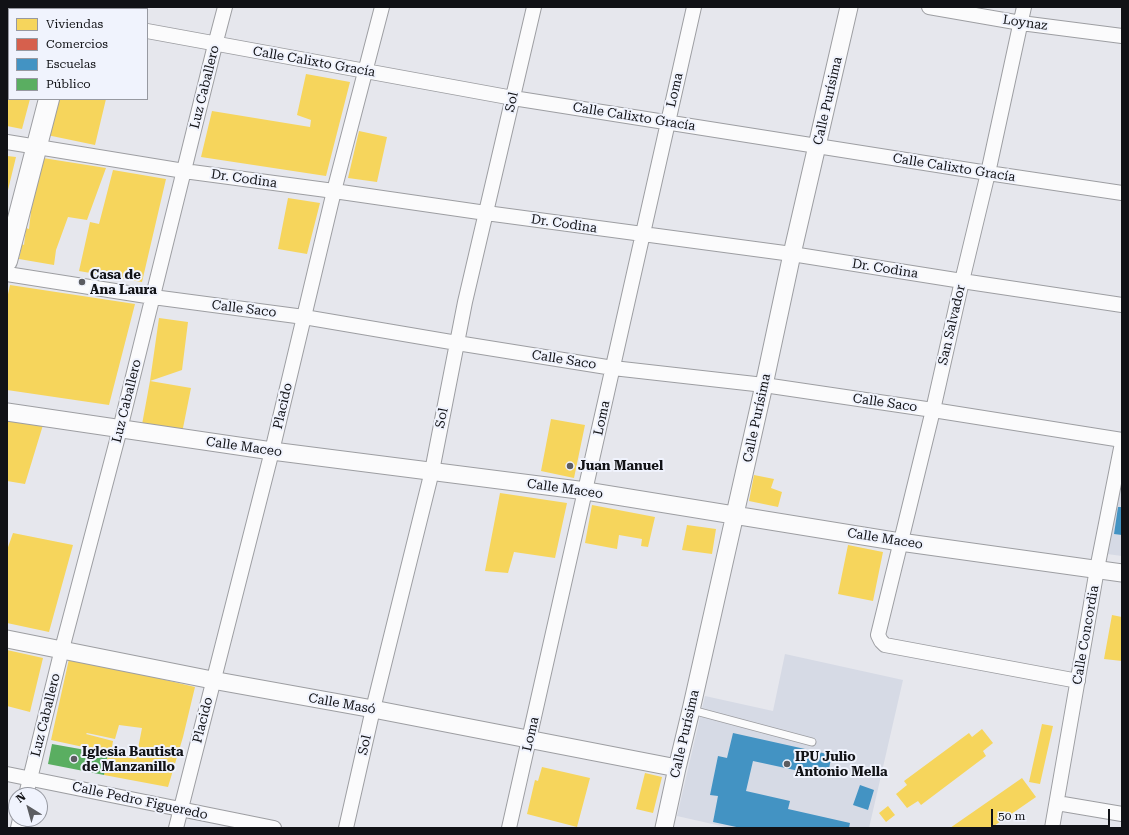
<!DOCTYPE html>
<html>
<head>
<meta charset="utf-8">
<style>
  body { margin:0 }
  #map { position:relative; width:1129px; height:835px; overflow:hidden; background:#e6e7ed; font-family:"Roboto Serif",serif }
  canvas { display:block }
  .frame { position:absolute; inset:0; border:8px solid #111216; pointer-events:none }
  .legend { position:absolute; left:8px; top:8px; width:140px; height:92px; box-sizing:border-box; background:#f0f3fd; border:1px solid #9799a1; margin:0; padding:5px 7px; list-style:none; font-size:12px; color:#111216 }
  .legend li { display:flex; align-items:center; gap:8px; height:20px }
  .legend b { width:20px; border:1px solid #9799a1 }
  .north { position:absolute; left:8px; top:787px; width:40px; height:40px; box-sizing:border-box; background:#f0f3fd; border:1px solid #9799a1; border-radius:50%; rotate:323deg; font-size:11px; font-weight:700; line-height:16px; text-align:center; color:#111216 }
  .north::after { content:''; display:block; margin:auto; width:14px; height:18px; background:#5c5d61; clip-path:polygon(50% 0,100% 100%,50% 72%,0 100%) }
  .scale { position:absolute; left:991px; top:809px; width:119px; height:18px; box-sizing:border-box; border:2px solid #111216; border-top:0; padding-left:5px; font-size:12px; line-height:14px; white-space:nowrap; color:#111216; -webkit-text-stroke:3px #f0f3fd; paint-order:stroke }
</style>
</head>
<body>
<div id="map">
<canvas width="1129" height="835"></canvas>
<div class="frame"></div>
<ul class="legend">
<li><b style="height:11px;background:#f6d55c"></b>Viviendas</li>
<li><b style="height:11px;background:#d6604d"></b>Comercios</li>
<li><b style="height:11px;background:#4393c3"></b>Escuelas</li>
<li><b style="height:11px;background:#5aae61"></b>Público</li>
</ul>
<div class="north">N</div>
<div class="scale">50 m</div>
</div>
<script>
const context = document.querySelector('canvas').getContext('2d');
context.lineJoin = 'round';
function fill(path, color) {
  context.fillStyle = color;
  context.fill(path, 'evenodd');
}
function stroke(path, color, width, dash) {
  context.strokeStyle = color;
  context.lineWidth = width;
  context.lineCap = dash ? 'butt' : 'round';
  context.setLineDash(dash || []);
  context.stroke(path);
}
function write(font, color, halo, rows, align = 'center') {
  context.font = font + ' "Roboto Serif",serif';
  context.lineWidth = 4;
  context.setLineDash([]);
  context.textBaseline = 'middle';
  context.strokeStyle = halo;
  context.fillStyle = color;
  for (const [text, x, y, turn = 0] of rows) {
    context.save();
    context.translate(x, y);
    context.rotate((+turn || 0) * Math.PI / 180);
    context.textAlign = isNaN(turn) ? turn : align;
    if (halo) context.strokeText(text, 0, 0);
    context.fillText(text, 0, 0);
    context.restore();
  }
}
const built = new Path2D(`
  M1122,478v78l-15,-2z
  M785,654l118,26 -34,148h-139l-53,-12 28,-120 68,15z`);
const homes = new Path2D(`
  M306,74l44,8 -24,94 -125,-19 11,-46 98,16 1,-7 -14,-5z
  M7,76h2v23h21l-8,30 -15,-3z
  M55,99h51l-11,46 -48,-10z
  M359,131l28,6 -10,45 -29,-4z
  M7,156l9,1 -8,33h-1z
  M43,158l63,10 -19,52 -19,-3 -12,33 -2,15 -35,-6 3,-15 2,1 2,-17 3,1 2,-18z
  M113,170l53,9 -24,103 -63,-11 11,-49 9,2z
  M288,198l32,5 -13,51 -29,-5z
  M10,285l125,19 -26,101 -102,-15v-91z
  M159,318l29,4 -6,48 -32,11z
  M150,381l41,7 -10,50 -40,-8z
  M7,418l36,7 -18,59 -18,-3z
  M551,419l34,6 -11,53 -33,-7z
  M754,475l20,4 -3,9 11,4 -4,15 -29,-6z
  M500,493l67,10 -12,55 -41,-6 -6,21 -23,-2z
  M592,505l63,12 -7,30 -7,-1 1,-7 -23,-4 -2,14 -32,-6z
  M687,525l29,4 -4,25 -30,-4z
  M13,533l60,12 -24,87 -42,-9v-73z
  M848,545l35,7 -10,49 -35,-7z
  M1112,615l10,2v44l-18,-2z
  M7,650l36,8 -13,54 -23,-6z
  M69,659l63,13 63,15 -12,50 -15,50 -64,-12 4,-21 28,5 6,-31 -23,-3 -4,14 -28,-6 -1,1 27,7 -2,12 -60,-13z
  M1042,724l11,2 -13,58 -11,-2z
  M982,729l11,14 -10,8 3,5 -65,49 -3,-4 -11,7 -11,-14 11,-9 -3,-4 65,-48 3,4z
  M542,767l48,11 -13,49 -50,-13 8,-34 3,1z
  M645,773l17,4 -9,36 -17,-4z
  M1022,778l14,19 -45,31h-41z
  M888,806l7,9 -9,7 -7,-9z`);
const shops = new Path2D(`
  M7,21h2v55h-2z`);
const schools = new Path2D(`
  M1118,507h4v28l-8,-1z
  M733,733l99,22 -5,22 -74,-16 -7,30 44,10 -2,8 62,14 -1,5h-108l-28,-6 5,-26 -8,-1 8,-39 9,2z
  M860,785l14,5 -6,20 -15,-5z`);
const public = new Path2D(`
  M52,744l56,10 -4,21 -56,-11z`);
const service = new Path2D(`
  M692,710l120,32`);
const minor = new Path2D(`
  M16,7l12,2
  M929,7l92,16 101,13
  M1024,7l-36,166 -26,108 -29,129 -55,225 3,6 4,4 193,36
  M147,31l366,67 475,75 134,20
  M7,142l177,29 150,20 152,22 306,41 170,27 160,24
  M7,274l146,23 151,20 153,26 156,25 151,17 169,25 189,30
  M7,774l267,54
  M26,795l36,-146 58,-220 95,-384 10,-38
  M1057,803l65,11
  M18,828l2,-9
  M176,828l96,-377 62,-260 48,-184
  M346,828l27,-119 59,-238 33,-169 69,-295
  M509,828c64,-273 121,-548 185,-821
  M1052,828l45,-259 25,-126`);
const tertiary = new Path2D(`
  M7,412l265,39 314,40 314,51 222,31
  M7,639l205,41 161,29 304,59
  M664,828l13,-60 14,-58 73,-325 28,-131 57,-247`);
const secondary = new Path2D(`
  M71,9l1,-2
  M7,261l42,-162`);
const markers = [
  [82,282,4,"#5c5d61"],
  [570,466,4,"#5c5d61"],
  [74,759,4,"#5c5d61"],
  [787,764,4,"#5c5d61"]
];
const streetNames = [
  ["Loynaz",1025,23,8],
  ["Calle Calixto Gracía",314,62,10],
  ["Luz Caballero",205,87,-76],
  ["Loma",675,90,-77],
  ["Calle Purísima",828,101,-77],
  ["Sol",512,102,-77],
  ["Calle Calixto Gracía",634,117,9],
  ["Calle Calixto Gracía",954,168,9],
  ["Dr. Codina",244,179,8],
  ["Dr. Codina",564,224,8],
  ["Dr. Codina",885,269,9],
  ["Calle Saco",244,309,7],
  ["San Salvador",952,325,-77],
  ["Calle Saco",564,360,9],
  ["Luz Caballero",127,401,-76],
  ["Calle Saco",885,403,8],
  ["Placido",283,406,-77],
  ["Sol",442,418,-79],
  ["Loma",602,418,-78],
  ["Calle Purísima",757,418,-78],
  ["Calle Maceo",244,447,8],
  ["Calle Maceo",565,489,8],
  ["Calle Maceo",885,539,9],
  ["Calle Concordia",1086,635,-80],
  ["Calle Masó",342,704,10],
  ["Luz Caballero",46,715,-76],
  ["Placido",203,720,-76],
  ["Loma",531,734,-77],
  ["Calle Purísima",685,734,-77],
  ["Sol",365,745,-77],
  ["Calle Pedro Figueredo",140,801,12]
];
const poiNames = [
  ["Casa de",90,275],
  ["Ana Laura",90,290],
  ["Juan Manuel",578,466],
  ["Iglesia Bautista",82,752],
  ["de Manzanillo",82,767],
  ["IPU Julio",795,757],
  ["Antonio Mella",795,772]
];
fill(built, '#d6dae5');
fill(homes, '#f6d55c');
fill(shops, '#d6604d');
fill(schools, '#4393c3');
fill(public, '#5aae61');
stroke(service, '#9d9ea2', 9);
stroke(minor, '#9d9ea2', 16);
stroke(tertiary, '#9d9ea2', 19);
stroke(secondary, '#9d9ea2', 22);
stroke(service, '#fbfbfc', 7);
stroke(minor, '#fbfbfc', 14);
stroke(tertiary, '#fbfbfc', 17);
stroke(secondary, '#fbfbfc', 20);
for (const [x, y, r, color] of markers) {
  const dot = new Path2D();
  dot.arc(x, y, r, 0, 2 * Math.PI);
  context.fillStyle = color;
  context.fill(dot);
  stroke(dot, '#f0f3fd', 1.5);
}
write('13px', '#111216', '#f0f3fd', streetNames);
write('bold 13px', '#111216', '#f0f3fd', poiNames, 'left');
</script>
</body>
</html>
